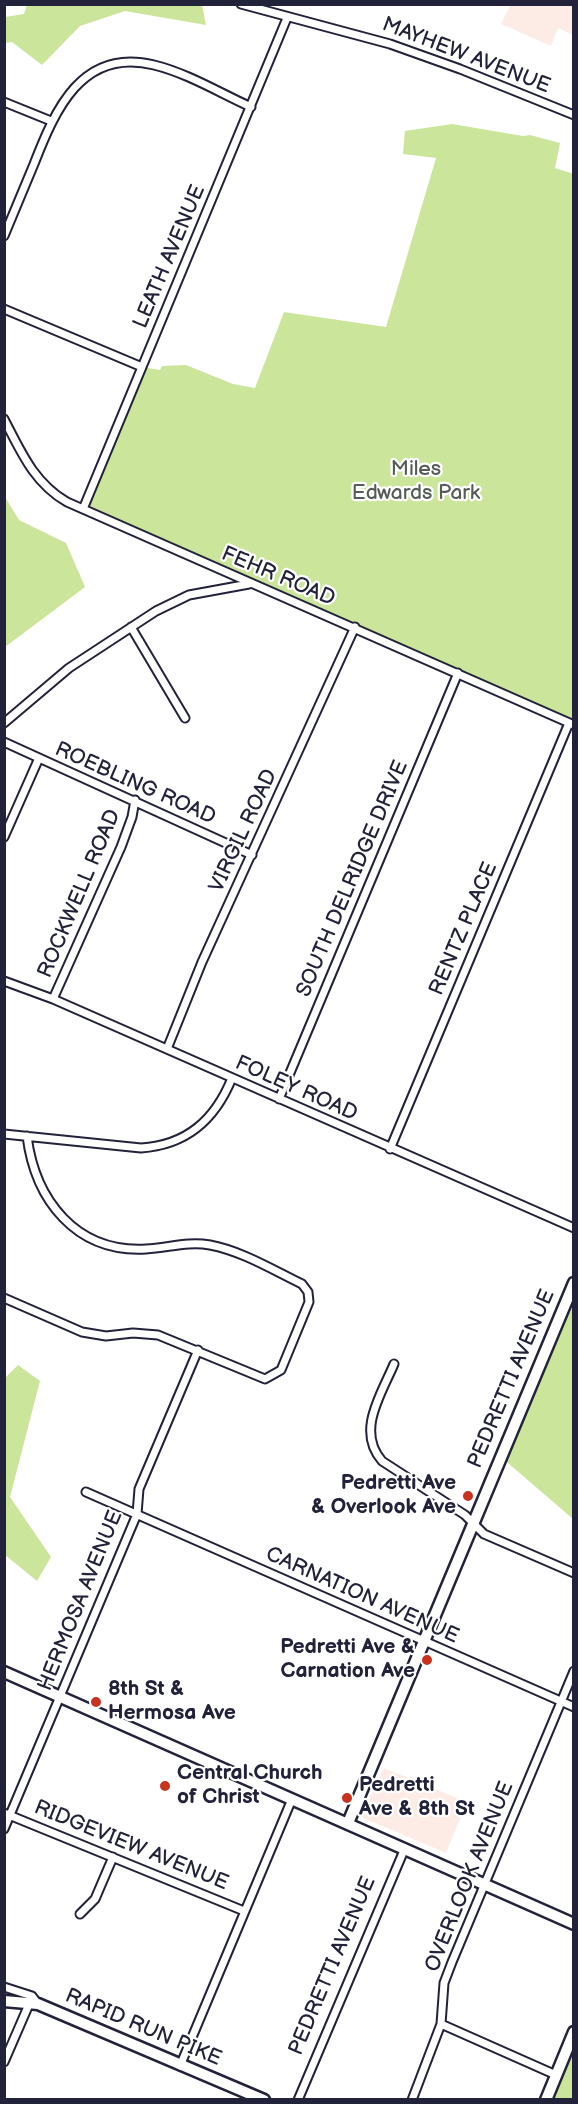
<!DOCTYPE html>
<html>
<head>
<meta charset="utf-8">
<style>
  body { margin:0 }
  #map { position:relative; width:578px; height:2104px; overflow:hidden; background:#fff; font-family:"Balsamiq Sans",sans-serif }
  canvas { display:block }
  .frame { position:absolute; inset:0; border:6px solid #22223b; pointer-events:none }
</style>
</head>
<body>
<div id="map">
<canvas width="578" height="2104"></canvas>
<div class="frame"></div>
</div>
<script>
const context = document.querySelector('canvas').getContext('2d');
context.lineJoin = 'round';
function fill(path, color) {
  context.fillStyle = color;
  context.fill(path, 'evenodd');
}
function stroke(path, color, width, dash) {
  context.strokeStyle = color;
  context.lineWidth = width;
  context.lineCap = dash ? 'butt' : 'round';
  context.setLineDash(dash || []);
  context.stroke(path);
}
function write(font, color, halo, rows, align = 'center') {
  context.font = font + ' "Balsamiq Sans",sans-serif';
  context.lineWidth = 4.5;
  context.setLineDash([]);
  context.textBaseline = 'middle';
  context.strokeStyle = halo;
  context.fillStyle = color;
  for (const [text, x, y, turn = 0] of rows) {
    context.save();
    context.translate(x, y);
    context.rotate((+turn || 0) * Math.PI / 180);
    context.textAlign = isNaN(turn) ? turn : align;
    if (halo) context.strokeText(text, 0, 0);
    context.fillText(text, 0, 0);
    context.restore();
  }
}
const built = new Path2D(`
  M511,4l62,1v30l-15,-7 -7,18 -50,-22z
  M384,1768l83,34 -21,51 -83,-35 -2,-3z`);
const green = new Path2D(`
  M202,5l4,20 -81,-14 -45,15 -38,39 -30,-23 -7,1v-26l19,-3 3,-9z
  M452,124l71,12 7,-1 30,8 -5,25 19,6 -1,551 -490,-216 59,-142 18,3 2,-4 24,-1 47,19 22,4 29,-76 102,15 50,-169 -33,-4 2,-23z
  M5,497l14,23 47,23 19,44 -80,60z
  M573,1283v236l-72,-62z
  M18,1365l22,16 -30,116 41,60 -14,24 -32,-26v-177z
  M573,2032v67l-27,1z`);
const street = new Path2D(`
  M241,4l149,40 70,25 114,46
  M4,102l47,19
  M4,236c10,-24 20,-48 30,-72 21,-54 48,-117 120,-99 33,8 66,28 97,42
  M4,309l138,58
  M4,419c17,33 30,64 63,83l507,223
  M83,509l204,-491
  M131,627l54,91
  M4,723l65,-55 87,-57 33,-16 60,-11
  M4,742l248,113
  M4,837l35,-79
  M4,981l49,18 521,229
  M53,999l68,-152 11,-30 3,-17
  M167,1049l35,-87 153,-335
  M279,1099l179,-426
  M4,1134l137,14c46,-3 74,-28 91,-70
  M390,1149l179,-426
  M4,1298l78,34 24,4 27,-3 25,2 107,44 16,-9 28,-68 -1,-10 -6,-8c-29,-14 -60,-33 -92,-39 -23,-4 -42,3 -64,4 -70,4 -111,-49 -119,-113
  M394,1364c-13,31 -38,67 -12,97l83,54 19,19 90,39
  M86,1492l488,215
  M4,1813l240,98
  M4,1829l133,-315 2,-25 59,-139
  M80,1914l15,-15 18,-42
  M4,1987l28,9 6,8
  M441,2024l115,51
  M4,2062l26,-60
  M180,2066l112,-267
  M298,2100l107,-252
  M412,2100l29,-76 3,-41 8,-21 122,-291`);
const secondary = new Path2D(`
  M4,1672l570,252
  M348,1823l226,-540
  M4,2001l34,3 226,96
  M546,2100l28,-68`);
const markers = [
  [468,1496,6,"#c8321e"],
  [427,1660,6,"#c8321e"],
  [96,1702,6,"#c8321e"],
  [165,1786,6,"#c8321e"],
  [347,1798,6,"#c8321e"]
];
const streetNames = [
  ["MAYHEW AVENUE",466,56,21],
  ["LEATH AVENUE",170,257,-67],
  ["FEHR ROAD",278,577,23],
  ["ROEBLING ROAD",135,784,24],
  ["VIRGIL ROAD",244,831,-65],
  ["SOUTH DELRIDGE DRIVE",353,879,-67],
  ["ROCKWELL ROAD",80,894,-67],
  ["RENTZ PLACE",464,929,-67],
  ["FOLEY ROAD",296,1089,24],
  ["PEDRETTI AVENUE",512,1379,-67],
  ["CARNATION AVENUE",362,1596,24],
  ["HERMOSA AVENUE",81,1601,-68],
  ["RIDGEVIEW AVENUE",131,1846,22],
  ["OVERLOOK AVENUE",470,1877,-68],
  ["PEDRETTI AVENUE",333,1966,-67],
  ["RAPID RUN PIKE",143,2028,23]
];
const parkNames = [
  ["Miles",416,470],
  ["Edwards Park",416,494]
];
const poiNames = [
  ["Pedretti Ave",456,1484,"right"],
  ["& Overlook Ave",456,1508,"right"],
  ["Pedretti Ave &",415,1648,"right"],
  ["Carnation Ave",415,1672,"right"],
  ["8th St &",108,1690],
  ["Hermosa Ave",108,1714],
  ["Central Church",177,1774],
  ["of Christ",177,1798],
  ["Pedretti",359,1786],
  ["Ave & 8th St",359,1810]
];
fill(built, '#fcece5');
fill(green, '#cbe59b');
stroke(street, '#22223b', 11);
stroke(secondary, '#22223b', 15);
stroke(street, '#fff', 7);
stroke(secondary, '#fff', 10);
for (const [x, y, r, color] of markers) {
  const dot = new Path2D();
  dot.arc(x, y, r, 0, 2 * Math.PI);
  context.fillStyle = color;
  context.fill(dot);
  stroke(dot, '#fff', 2);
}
write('21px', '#22223b', '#fff', streetNames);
write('21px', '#555c58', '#fff', parkNames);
write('bold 21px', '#22223b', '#fff', poiNames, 'left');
</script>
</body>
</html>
